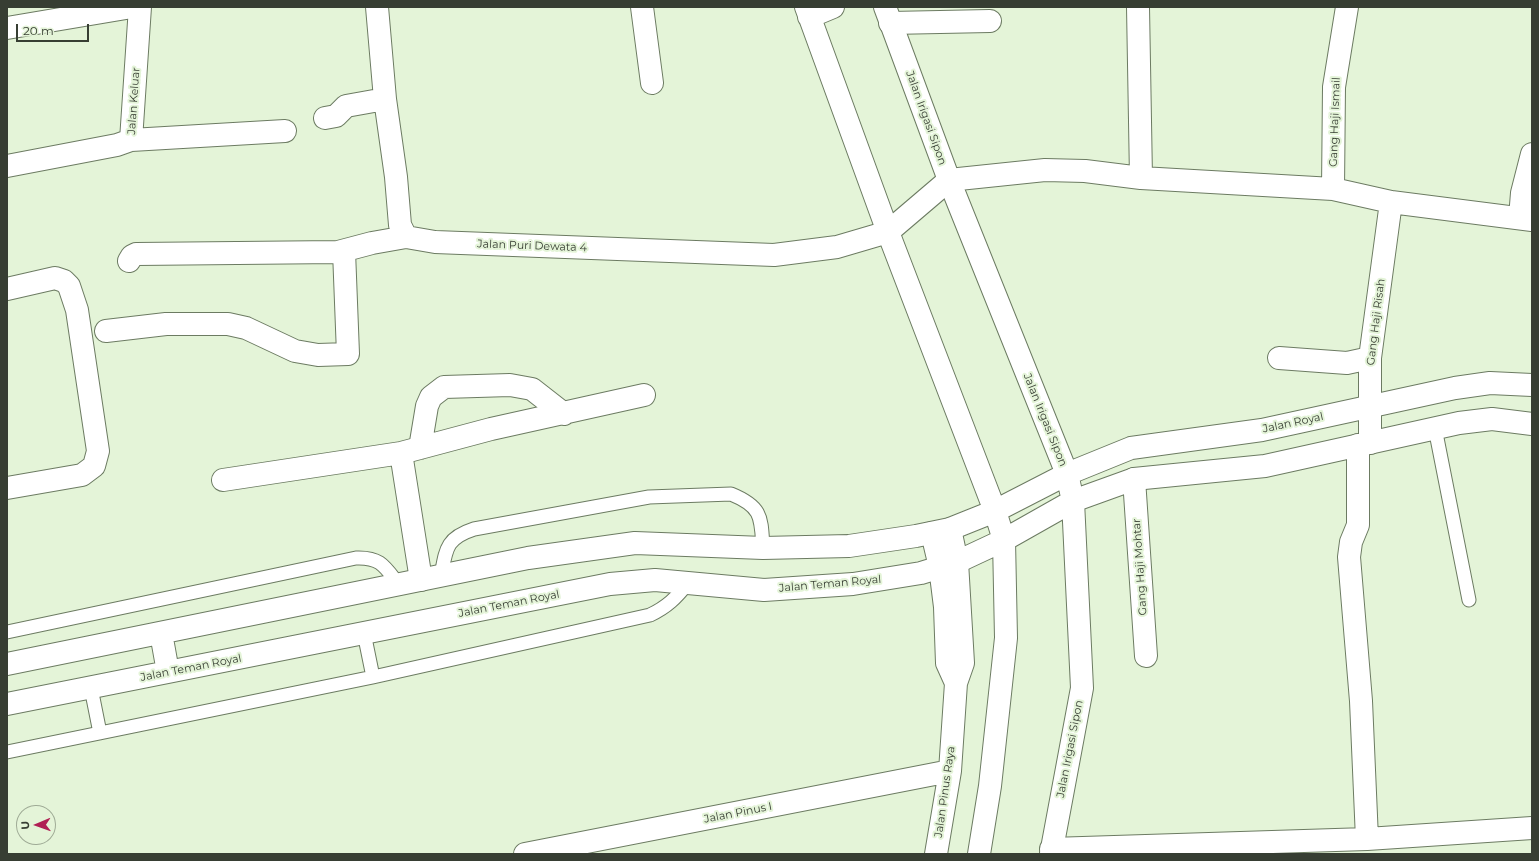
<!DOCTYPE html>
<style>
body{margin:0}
#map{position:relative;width:1539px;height:861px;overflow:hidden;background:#e4f4d8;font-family:Montserrat,sans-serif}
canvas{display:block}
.frame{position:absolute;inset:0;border:8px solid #373e33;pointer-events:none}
.north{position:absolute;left:16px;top:805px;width:40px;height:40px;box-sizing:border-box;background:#e4f4d8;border:1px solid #9fab96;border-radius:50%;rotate:268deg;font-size:11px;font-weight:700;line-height:16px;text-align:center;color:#373e33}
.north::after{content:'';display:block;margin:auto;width:14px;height:18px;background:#b02054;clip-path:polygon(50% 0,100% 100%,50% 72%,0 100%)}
.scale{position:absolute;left:16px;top:24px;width:73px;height:18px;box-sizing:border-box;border:2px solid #373e33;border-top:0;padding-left:5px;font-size:12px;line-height:14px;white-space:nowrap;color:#373e33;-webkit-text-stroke:3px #e4f4d8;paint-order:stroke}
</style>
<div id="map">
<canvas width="1539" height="861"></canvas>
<div class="frame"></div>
<div class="north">U</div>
<div class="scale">20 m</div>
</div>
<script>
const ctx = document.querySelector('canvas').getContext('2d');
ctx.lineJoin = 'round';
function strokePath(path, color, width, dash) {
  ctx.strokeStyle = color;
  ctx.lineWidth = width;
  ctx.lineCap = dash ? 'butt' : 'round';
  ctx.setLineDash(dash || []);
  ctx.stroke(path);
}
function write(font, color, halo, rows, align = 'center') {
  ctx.font = font + ' Montserrat,sans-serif';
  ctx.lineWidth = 4;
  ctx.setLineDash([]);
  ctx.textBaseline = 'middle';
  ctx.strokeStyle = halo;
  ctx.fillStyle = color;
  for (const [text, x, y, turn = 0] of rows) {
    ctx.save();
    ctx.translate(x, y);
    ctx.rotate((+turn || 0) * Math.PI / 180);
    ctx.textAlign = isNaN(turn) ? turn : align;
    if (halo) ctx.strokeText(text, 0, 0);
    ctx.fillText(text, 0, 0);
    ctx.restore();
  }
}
const service = new Path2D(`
 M1435,428L1469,600
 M441,576C446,549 446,538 474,529L649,497L731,494C763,507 761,518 763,548
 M7,632L356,558C381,557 385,567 399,585
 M364,633L373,677
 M91,688L100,733
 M7,752L373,677L650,615C667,607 676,598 688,583`);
const minor = new Path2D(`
 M377,7L385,99L396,177L400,225L406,237L435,242L774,255L837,247L888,232L949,180L1045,170L1085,171L1141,178L1333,189L1391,202L1532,220
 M642,7L652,83
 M1138,7L1141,178
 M890,23L990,21
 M7,28L132,7
 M325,118L336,116L346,106L385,99
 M131,140L285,131
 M7,166L117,145L131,140L140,7
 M1333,189L1334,87L1347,7
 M1520,218L1522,193L1532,154
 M129,261L132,256L136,254L338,252L372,243L406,237
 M7,289L55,278L64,281L69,286L77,310L98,451L94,466L82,475L7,488
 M106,331L166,324H228L246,328L295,351L318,355L348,354L344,251
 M1279,358L1347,363L1370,358
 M1370,443V358L1391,202
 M1358,445V525L1351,542L1349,557L1361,701L1367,839
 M420,448L427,406L431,397L444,387L510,385L532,389L564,414
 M401,453L421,580
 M1134,479L1146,656
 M223,480L401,453L491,429L644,395
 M932,533L940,567L945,607L947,663L956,683
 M1051,849L1367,839L1532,828
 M525,854L950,771
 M936,854L950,771L956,683L963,663L957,562L950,529`);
const tertiary = new Path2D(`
 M806,7L888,232L995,511L1004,540L1006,638L990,786L979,854
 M885,7L949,180L1067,474L1073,501L1082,688L1051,854
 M809,17L833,7
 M161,633L168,672
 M7,664L528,558L635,543L763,548L849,546L916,536L950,529L995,511L1067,474L1131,448L1262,430L1455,388L1490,383L1532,385
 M7,704L610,584L655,580L764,590L853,584L921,573L957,562L1004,540L1073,501L1134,479L1265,466L1459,423L1492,419L1532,424`);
const streetNames = [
 ["Jalan Keluar",134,101,-86],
 ["Jalan Irigasi Sipon",926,118,70],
 ["Gang Haji Ismail",1335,122,-88],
 ["Jalan Puri Dewata 4",532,246,2],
 ["Gang Haji Risah",1376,322,-83],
 ["Jalan Irigasi Sipon",1045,420,68],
 ["Jalan Royal",1293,423,-12],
 ["Gang Haji Mohtar",1140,567,-94],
 ["Jalan Teman Royal",830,584,-5],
 ["Jalan Teman Royal",509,604,-11],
 ["Jalan Teman Royal",191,668,-11],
 ["Jalan Irigasi Sipon",1070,749,-79],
 ["Jalan Pinus Raya",945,792,-82],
 ["Jalan Pinus I",738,813,-11]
];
strokePath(service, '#6c7b62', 15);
strokePath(minor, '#6c7b62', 24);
strokePath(tertiary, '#6c7b62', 24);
strokePath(service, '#fff', 13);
strokePath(minor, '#fff', 22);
strokePath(tertiary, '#fff', 22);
write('11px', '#373e33', '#e4f4d8', streetNames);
</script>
